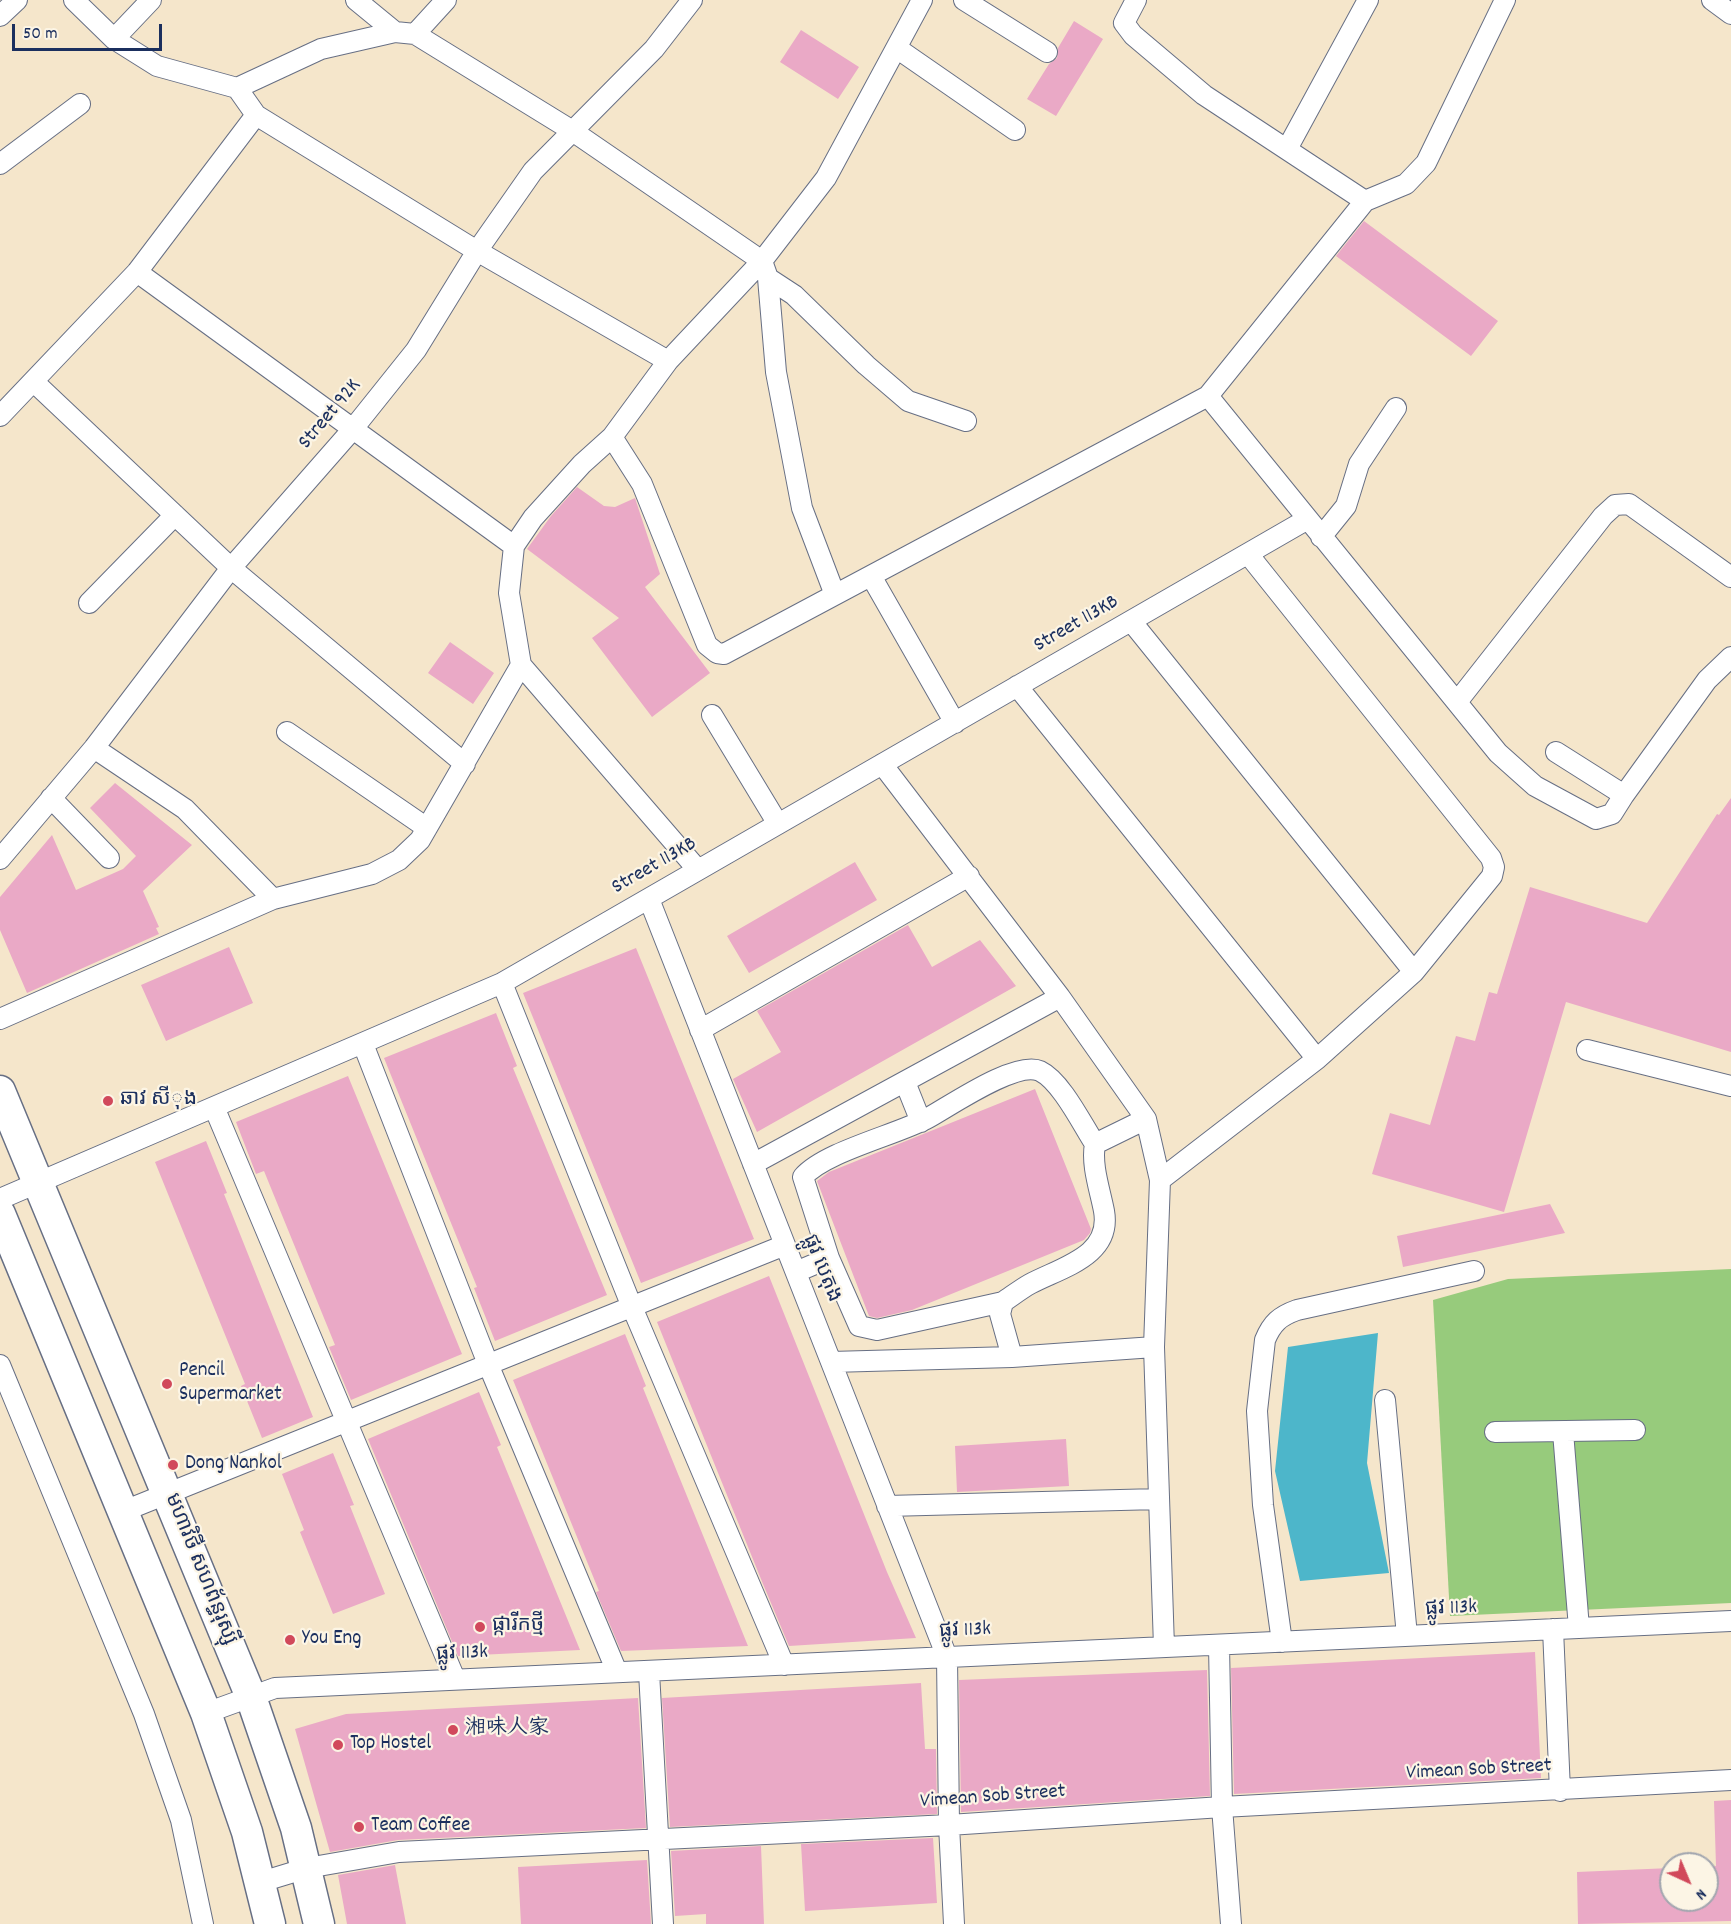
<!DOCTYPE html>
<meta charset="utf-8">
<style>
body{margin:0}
#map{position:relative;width:1731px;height:1924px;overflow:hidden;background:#f5e6cb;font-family:Dekko,sans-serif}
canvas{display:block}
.north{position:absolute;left:1659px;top:1852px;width:60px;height:60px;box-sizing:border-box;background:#fcf5e5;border:2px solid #a2a6af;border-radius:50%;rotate:136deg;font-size:16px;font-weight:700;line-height:24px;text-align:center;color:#1b2f5e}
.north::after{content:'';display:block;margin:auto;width:21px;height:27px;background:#d1495b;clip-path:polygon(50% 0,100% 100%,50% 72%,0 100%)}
.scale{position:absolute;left:12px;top:24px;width:150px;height:27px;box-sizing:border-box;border:3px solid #1b2f5e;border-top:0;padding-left:8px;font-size:18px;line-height:21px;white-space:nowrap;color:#1b2f5e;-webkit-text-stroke:4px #fcf5e5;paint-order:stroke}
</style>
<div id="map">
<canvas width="1731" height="1924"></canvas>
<div class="north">N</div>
<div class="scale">50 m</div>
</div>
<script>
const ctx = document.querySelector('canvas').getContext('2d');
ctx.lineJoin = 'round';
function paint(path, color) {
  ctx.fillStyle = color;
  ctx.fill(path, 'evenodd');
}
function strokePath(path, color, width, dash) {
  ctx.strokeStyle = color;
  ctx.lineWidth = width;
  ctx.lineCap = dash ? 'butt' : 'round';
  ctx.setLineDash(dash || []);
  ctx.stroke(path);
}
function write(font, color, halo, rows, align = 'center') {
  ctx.font = font + ' Dekko,"LXGW WenKai TC","Noto Sans Khmer",sans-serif';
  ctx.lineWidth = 4.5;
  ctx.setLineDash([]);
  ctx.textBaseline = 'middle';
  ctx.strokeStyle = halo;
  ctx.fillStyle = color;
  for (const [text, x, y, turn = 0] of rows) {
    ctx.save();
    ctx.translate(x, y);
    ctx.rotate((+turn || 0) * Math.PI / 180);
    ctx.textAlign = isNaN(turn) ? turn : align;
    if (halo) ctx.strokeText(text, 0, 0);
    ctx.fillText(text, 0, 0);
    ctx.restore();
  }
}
const green = new Path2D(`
 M1731,1269V1603L1450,1616L1433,1300L1508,1279Z`);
const water = new Path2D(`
 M1378,1333L1367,1463L1389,1573L1300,1581L1275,1471L1288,1347Z`);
const building = new Path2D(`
 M1074,21L1103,39L1056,116L1027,99L1049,64L1057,58L1058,48Z
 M801,30L859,67L838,99L780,62Z
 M1364,221L1498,321L1471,356L1336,256Z
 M577,487L604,506L615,507L635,498L660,574L645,587L710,673L652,717L592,638L619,618L527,549L551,516Z
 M450,642L494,673L473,704L428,673Z
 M115,783L192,845L143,891L159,927L156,928L159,934L27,993L0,930V897L52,835L76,890L123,869L136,856L90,808Z
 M1731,798V1052L1566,1002L1504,1212L1372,1174L1390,1113L1430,1125L1456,1036L1475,1041L1489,992L1497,994L1530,887L1647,923L1717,814L1719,815Z
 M855,862L877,900L749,973L727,936Z
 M908,925L932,967L980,940L1016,986L757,1132L733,1079L781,1052L757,1011Z
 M229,947L253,1003L166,1041L141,985Z
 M636,948L754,1239L641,1283L523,993Z
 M496,1013L517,1066L513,1068L607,1295L495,1341L474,1288L477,1287L384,1058Z
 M348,1076L462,1354L351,1400L329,1347L335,1345L264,1171L256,1174L236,1122Z
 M1035,1089L1091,1229L1090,1233L1084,1240L912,1310L877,1318L869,1316L817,1181L829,1172Z
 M206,1141L227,1193L224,1194L313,1417L262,1438L241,1386L245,1384L155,1162Z
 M1550,1204L1565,1233L1403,1267L1397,1236Z
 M769,1276L887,1572L916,1638L789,1646L763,1584L657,1322Z
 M625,1334L646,1386L643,1388L748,1646L621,1651L596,1592L599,1591L513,1380Z
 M479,1392L501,1445L497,1447L580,1650L458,1656L368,1439Z
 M1066,1439L1069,1486L957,1492L955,1446Z
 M333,1453L354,1505L350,1506L385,1594L333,1614L300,1532L304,1530L282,1474Z
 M1535,1652L1541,1778L1234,1794L1231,1668Z
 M1207,1670L1210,1796L961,1812L959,1680Z
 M921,1683L925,1749H936L937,1814L670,1827L662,1698Z
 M638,1698L646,1828L398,1840L330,1852L295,1729L346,1714Z
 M1731,1800V1921L1578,1924L1577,1872L1671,1868V1900H1707V1867L1716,1866L1714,1801Z
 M933,1838L937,1903L805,1911L801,1844Z
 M761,1846L764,1924H706V1914L675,1916L671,1851Z
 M647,1860L651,1924H521L518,1867Z
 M395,1865L406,1924H347L338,1875Z`);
const minor = new Path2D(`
 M74,0L114,39L157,66L237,88L321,49L395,32L415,34L571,130L762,261L768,278L776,372L802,508L835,595
 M356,0L395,32
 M964,0L1047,52
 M1136,0L1124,23L1133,35L1204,95L1365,201
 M1712,0L1731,14
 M0,16L17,0
 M415,34L446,0
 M114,39L151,0
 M898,49L1015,130
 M237,88L256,115L477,251L668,361
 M1287,149L1368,0
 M0,164L80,104
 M137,272L514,546
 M768,278L794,295L866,365L908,401L966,421
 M34,382L231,568L465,764
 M1208,396L1498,753L1535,786L1596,819L1612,814L1624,795
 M0,416L137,272L256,115
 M612,437L642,484L707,645L717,653L724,654L1208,396L1365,201L1406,184L1426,163L1505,0
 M1321,537L1346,506L1359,464L1396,408
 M871,576L955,723
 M89,603L175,515
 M1131,621L1414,972
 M1017,686L1317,1059
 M1457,702L1603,516L1615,505L1629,504L1731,577
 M712,715L778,824
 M287,732L427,828
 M94,748L185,809L273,899
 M1556,752L1624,795L1707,680L1731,657
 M882,764L1060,997L1146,1119L1160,1180L1154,1347L1164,1647
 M51,798L109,858
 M0,859L94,748L231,568L352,430L416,350L477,251L533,171L654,49L692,0
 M698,870L521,665L509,593L514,546L533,518L582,464L612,437L668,361L762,261L826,178L922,0
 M649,899L947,1657L949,1825L954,1924
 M502,983L632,1307L784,1665
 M0,1019L273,899L372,874L399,860L420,840L521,665
 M700,1030L969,876
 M363,1044L488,1364L617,1672
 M1587,1050L1731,1086
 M905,1082L921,1122
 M214,1107L455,1679
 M753,1164L1060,997
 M1160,1180L1317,1059L1414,972L1492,876L1494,867L1491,858L1248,554
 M0,1199L502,983L1306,520
 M796,1272L829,1258
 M1003,1302L877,1330L859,1326L829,1258L803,1177C824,1152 896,1135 928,1118C950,1106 1016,1060 1040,1071C1061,1081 1082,1124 1095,1144
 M1012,1357L1000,1314L1003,1302C1012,1296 1021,1289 1030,1284C1062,1267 1112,1256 1104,1211C1100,1190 1091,1165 1095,1144L1146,1119
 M831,1362L1012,1357L1154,1347
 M0,1365L144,1714L181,1820L203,1924
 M1385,1400L1407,1636
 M1495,1432L1635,1430
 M1563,1432L1579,1628
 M887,1506L1159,1499
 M124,1511L785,1245
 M1553,1629L1560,1791
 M1282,1642L1263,1505L1257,1411L1265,1340C1272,1323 1280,1316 1297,1310L1474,1271
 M1219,1645L1222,1807L1231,1924
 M649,1672L663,1924
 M206,1713L275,1688L1731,1621
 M261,1882L307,1868L399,1852L949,1825L1222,1807L1731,1780`);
const highway = new Path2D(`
 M0,1091L251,1697L296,1828L319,1924
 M0,1214L206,1713L247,1832L270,1924`);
const markers = [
 [108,1101,6,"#d1495b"],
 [167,1384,6,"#d1495b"],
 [173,1465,6,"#d1495b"],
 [480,1627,6,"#d1495b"],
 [290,1640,6,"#d1495b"],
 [453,1730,6,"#d1495b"],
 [338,1745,6,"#d1495b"],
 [359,1827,6,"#d1495b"]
];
const streetNames = [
 ["Street 92K",331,415,-50],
 ["Street 113KB",1077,625,-30],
 ["Street 113KB",655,867,-30],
 ["ផ្លូវ បេតុង",820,1269,68],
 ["មហាវិថី សហព័ន្ធរុស្ស៊ី",199,1570,68],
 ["ផ្លូវ 113k",1451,1610,-3],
 ["ផ្លូវ 113k",965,1632,-3],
 ["ផ្លូវ 113k",462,1655,-3],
 ["Vimean Sob Street",1479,1771,-3],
 ["Vimean Sob Street",993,1798,-4]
];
const poiNames = [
 ["ឆាវ សីុង",120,1101],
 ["Pencil",179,1372],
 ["Supermarket",179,1396],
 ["Dong Nankol",185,1465],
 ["ផ្ការីកថ្មី",492,1627],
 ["You Eng",302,1640],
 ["湘味人家",465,1730],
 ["Top Hostel",350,1745],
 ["Team Coffee",371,1827]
];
paint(green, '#97cb7c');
paint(water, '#4db6ca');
paint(building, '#eaa9c6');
strokePath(minor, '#676f84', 22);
strokePath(highway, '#676f84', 33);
strokePath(minor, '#fff', 20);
strokePath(highway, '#fff', 30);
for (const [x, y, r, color] of markers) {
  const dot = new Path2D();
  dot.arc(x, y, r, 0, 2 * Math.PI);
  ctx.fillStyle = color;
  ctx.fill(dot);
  strokePath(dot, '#fcf5e5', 2);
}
write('21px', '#1b2f5e', '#fcf5e5', streetNames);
write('21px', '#1b2f5e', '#fcf5e5', poiNames, 'left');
</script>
